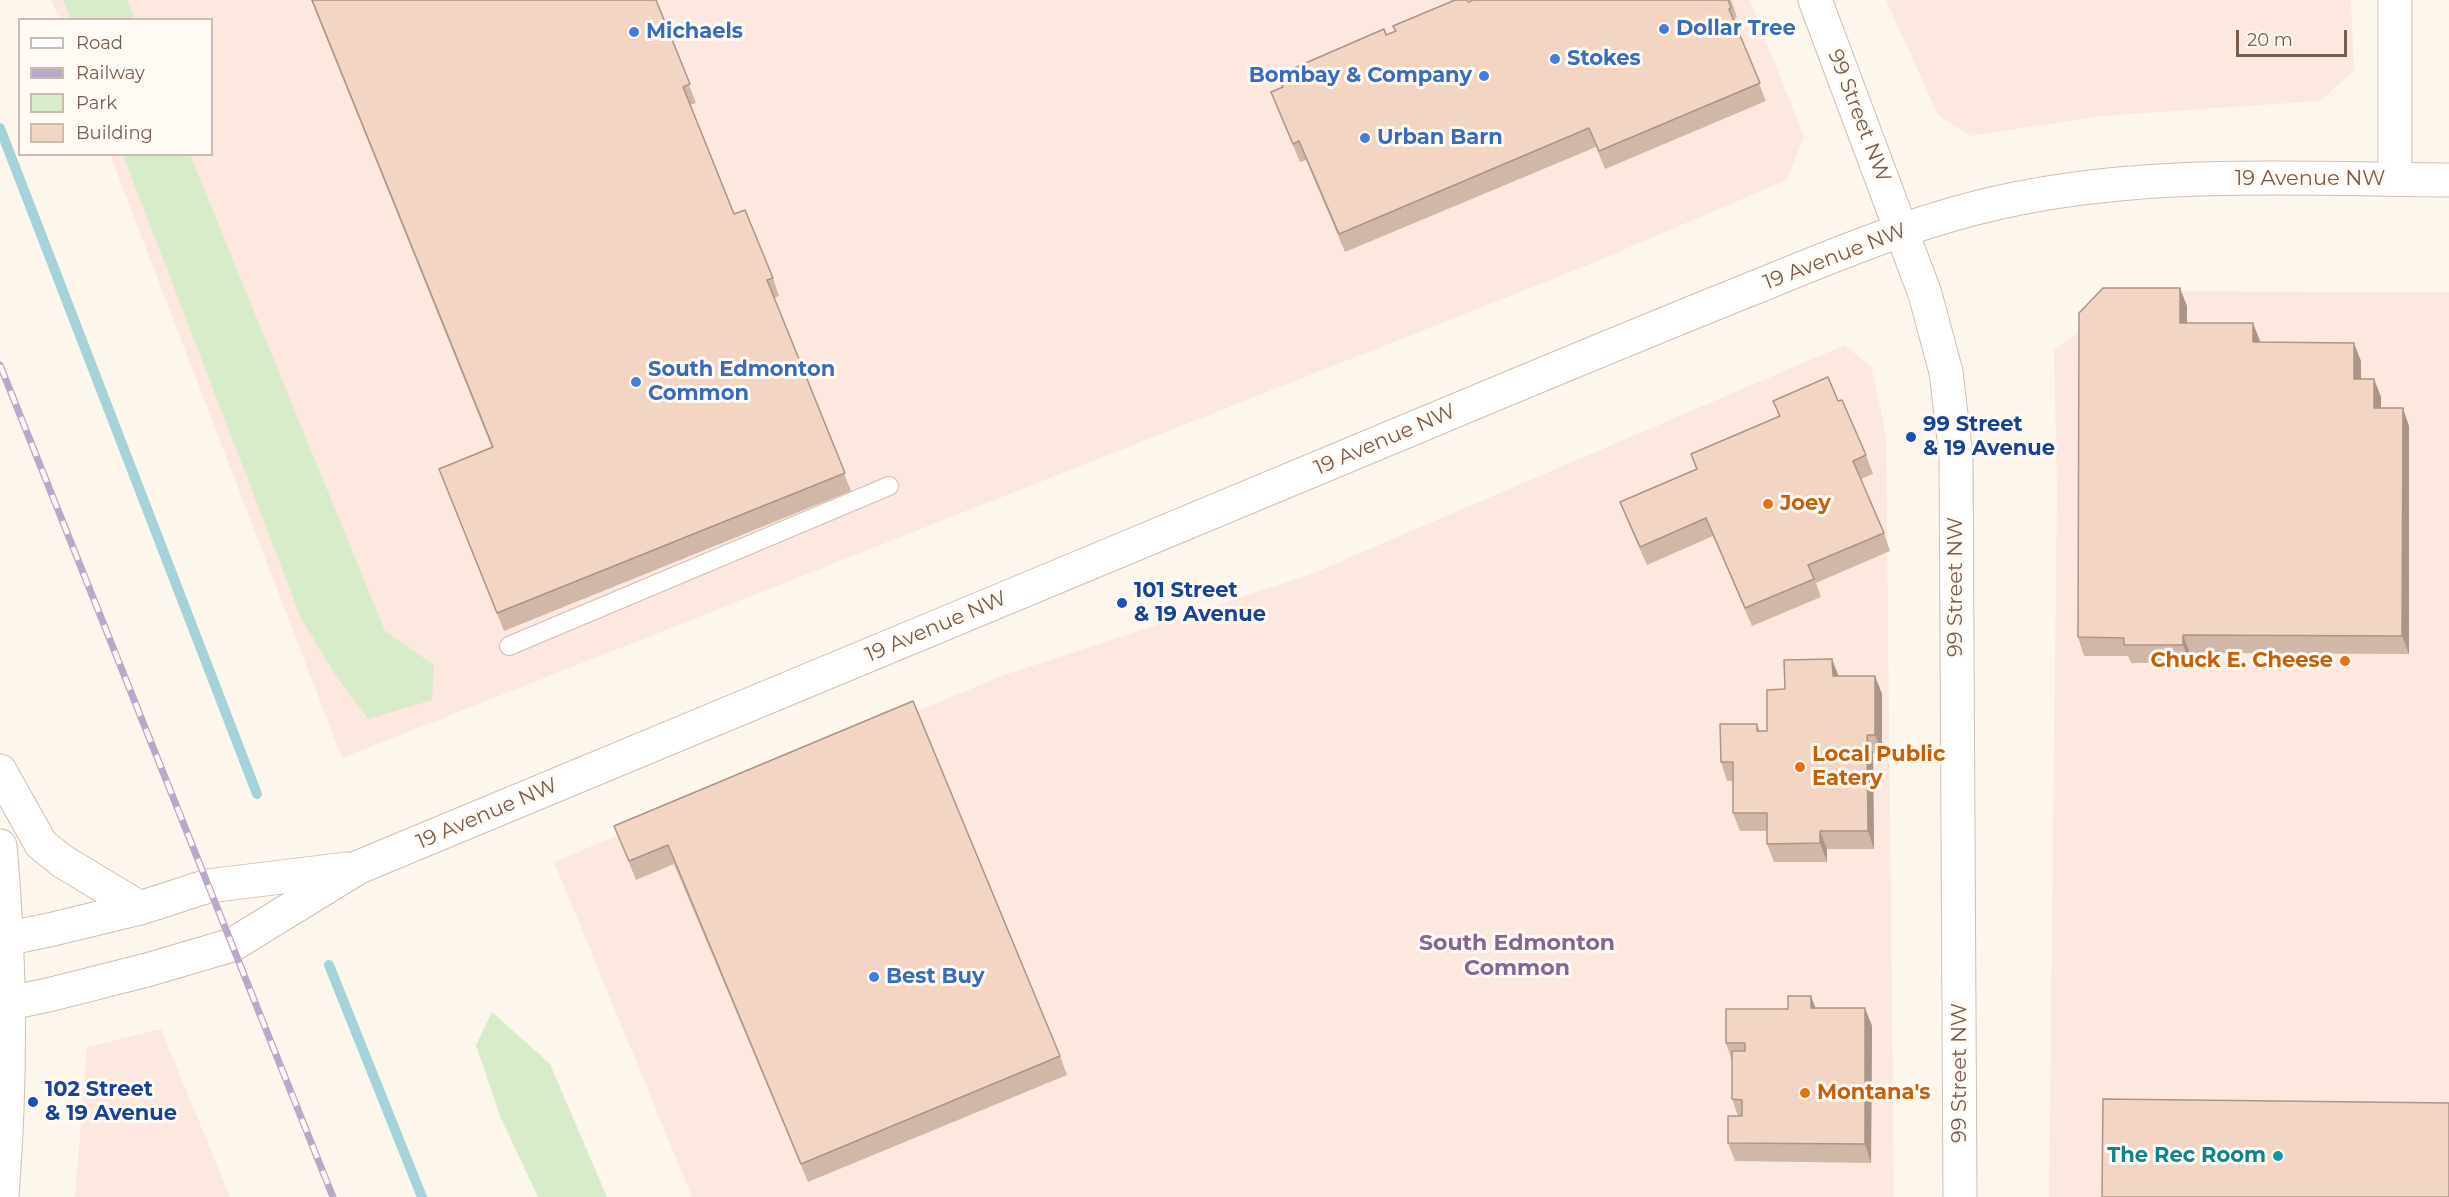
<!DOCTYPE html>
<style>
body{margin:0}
#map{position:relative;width:2449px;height:1197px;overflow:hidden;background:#fdf6ec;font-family:Montserrat,sans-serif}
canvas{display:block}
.legend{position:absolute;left:18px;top:18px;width:195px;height:138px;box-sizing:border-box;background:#fffaf3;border:2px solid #cabbb1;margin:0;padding:8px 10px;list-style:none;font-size:18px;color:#7a5c4d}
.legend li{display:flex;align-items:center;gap:12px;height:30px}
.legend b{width:30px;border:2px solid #cabbb1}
.scale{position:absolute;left:2236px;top:30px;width:111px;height:27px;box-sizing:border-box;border:3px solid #7a5c4d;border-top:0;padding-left:8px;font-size:18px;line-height:21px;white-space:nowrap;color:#7a5c4d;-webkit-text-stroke:4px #fffaf3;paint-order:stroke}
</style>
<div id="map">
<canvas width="2449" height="1197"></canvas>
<ul class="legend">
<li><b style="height:8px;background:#fff"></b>Road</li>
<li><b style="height:8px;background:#b9a8c9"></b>Railway</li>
<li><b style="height:16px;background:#d8ecc9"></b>Park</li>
<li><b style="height:16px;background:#f3d5c3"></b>Building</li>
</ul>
<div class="scale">20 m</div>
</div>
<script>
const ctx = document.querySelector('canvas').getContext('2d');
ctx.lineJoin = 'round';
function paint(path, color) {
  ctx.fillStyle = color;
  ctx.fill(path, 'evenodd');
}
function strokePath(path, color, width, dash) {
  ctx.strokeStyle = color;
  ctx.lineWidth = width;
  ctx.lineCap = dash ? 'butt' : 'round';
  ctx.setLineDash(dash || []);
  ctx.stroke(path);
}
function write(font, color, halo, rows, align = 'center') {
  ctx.font = font + ' Montserrat,sans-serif';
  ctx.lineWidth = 6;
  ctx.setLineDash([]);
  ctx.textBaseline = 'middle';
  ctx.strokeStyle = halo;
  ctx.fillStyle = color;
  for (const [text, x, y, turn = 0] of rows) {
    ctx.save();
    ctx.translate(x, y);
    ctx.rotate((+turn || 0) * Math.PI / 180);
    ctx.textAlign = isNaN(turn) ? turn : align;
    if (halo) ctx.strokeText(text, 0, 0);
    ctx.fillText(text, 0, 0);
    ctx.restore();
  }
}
const commercial = new Path2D(`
 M51,0H1750L1804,137L1787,180L1583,267L342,758L110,155L212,154V20L59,19Z
 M1886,0H2351L2354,70L2320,101L2102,116L1970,136L1938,115Z
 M2134,291L2449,292V1197H2049L2057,488L2054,350Z
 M1845,345L1872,368L1886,436L1894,1197H692L554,862L1004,675L1309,575Z
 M161,1029L230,1197H75L87,1047Z`);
const green = new Path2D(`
 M63,0H127L135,19H71Z
 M123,155H190L385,631L434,665L432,700L368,719L336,676L301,618Z
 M492,1012L550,1064L607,1197H538L500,1116L476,1045Z`);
const stream = new Path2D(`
 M0,128L257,794
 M329,965L422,1197`);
const service = new Path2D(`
 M509,646L889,486`);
const minor = new Path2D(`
 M2395,0V179`);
const tertiary = new Path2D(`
 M1815,0L1925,294L1946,372L1956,456L1960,1197
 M0,771L41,844L62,861L140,908
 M0,846C11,963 11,1080 2,1197
 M0,940L49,930L140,908L208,886L347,869
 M0,1005L48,995L147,970L232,945L359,867C713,721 1067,572 1421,425C1531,379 1641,333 1751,289C1837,254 1924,217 2015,199C2157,170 2305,179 2449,180`);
const rail = new Path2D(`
 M0,365L333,1197`);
const wall = new Path2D(`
 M311,0H656L696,103L690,105L734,214L773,278L779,296L774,298L851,491L504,631L439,469L492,448Z
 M1473,0H1731L1737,17L1735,18L1737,26L1736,27L1766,101L1605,169L1596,147L1345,252L1306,160L1300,162L1278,110L1271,92L1282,87L1278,75L1386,35Z
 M2187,306V323L2260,341V342L2361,361V379H2374L2381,397V408L2409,426V654L2190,653V663H2131L2128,656H2084L2078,637Z
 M1773,401H1838L1866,455L1873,474L1861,479L1884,533L1890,551L1816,583L1821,597L1752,626L1713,536L1647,565L1627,520L1620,502L1696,469L1691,454L1779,416Z
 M1832,659L1838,676H1875L1882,694V753H1873L1874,849H1827V862H1774L1767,844V831H1740L1733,813V781H1727L1721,762L1757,724L1760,731H1767L1785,689Z
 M913,701L1060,1056L1067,1075L808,1182L674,864L636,880L614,826Z
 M1811,996L1815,1008H1865L1872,1026L1871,1163L1735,1161L1728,1143L1738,1116L1732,1099V1061L1726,1043Z`);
const shadedWall = new Path2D(`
 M2180,288L2187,306V341L2180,323Z
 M2253,323L2260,341V360L2253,342Z
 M2354,343L2361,361V397L2354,379Z
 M2374,379L2381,397V426L2374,408Z
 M2403,408L2409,426V654L2402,636Z
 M2183,635L2190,653V663L2183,645Z
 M1832,659L1839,677L1833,676Z
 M1875,676L1882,694V753L1875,735Z
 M1867,735L1873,753L1874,849L1868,831Z
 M1820,831L1827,849V862L1820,843Z
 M1811,996L1818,1015L1811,1008Z
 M1865,1008L1872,1026L1871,1163L1865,1144Z`);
const building = new Path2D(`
 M312,0H656L690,84L683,87L734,214L745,210L773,278L767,280L845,473L497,613L439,469L493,447Z
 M1455,0H1467L1468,2L1473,0H1728L1731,8L1729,9L1760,83L1599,151L1589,128L1339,234L1299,141L1293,144L1271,92L1283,87L1278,75L1384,29L1386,35L1396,31L1393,26Z
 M2103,288H2180V323H2253V342L2354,343V379H2374V408H2403L2402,636L2183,635V645H2124V638L2078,637L2079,313Z
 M1828,377L1838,401L1842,400L1866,455L1853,461L1884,533L1808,565L1814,579L1745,608L1706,518L1640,547L1620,502L1697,469L1691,454L1780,416L1773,401Z
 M1832,659L1833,676H1875V735H1867L1868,831H1820V843L1767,844V813H1733V762H1721L1720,724H1757V731H1767V690L1785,689L1784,660Z
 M913,701L1060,1056L801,1164L668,845L629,861L614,826Z
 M1788,996H1811V1008H1865V1144L1728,1143V1116H1742V1100L1732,1099V1051H1745V1043H1726V1009H1788Z
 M2103,1099L2449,1103V1197H2102Z`);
const markers = [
 [1664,29,6,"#3f7fe0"],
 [634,32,6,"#3f7fe0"],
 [1555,59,6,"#3f7fe0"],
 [1484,76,6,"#3f7fe0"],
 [1365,138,6,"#3f7fe0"],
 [636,382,6,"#3f7fe0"],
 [1911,437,6,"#1a4fb4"],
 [1768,504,6,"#e8710a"],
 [1122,603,6,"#1a4fb4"],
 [2345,661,6,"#e8710a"],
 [1800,767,6,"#e8710a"],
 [874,977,6,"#3f7fe0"],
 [1805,1093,6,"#e8710a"],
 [33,1102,6,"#1a4fb4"],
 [2278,1156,6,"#0f9aa8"]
];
const shopNames = [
 ["Dollar Tree",1676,29],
 ["Michaels",646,32],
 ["Stokes",1567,59],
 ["Bombay & Company",1472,76,"right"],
 ["Urban Barn",1377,138],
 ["South Edmonton",648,370],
 ["Common",648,394],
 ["Best Buy",886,977]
];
const streetNames = [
 ["99 Street NW",1859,116,69],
 ["19 Avenue NW",2310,179],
 ["19 Avenue NW",1835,257,-21],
 ["19 Avenue NW",1385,440,-23],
 ["99 Street NW",1956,587,-90],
 ["19 Avenue NW",936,627,-23],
 ["19 Avenue NW",487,814,-23],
 ["99 Street NW",1960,1073,-90]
];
const transitNames = [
 ["99 Street",1923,425],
 ["& 19 Avenue",1923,449],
 ["101 Street",1134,591],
 ["& 19 Avenue",1134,615],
 ["102 Street",45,1090],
 ["& 19 Avenue",45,1114]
];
const foodNames = [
 ["Joey",1780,504],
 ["Chuck E. Cheese",2333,661,"right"],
 ["Local Public",1812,755],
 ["Eatery",1812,779],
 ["Montana's",1817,1093]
];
const cultureNames = [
 ["The Rec Room",2266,1156]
];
const neighbourhoodNames = [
 ["South Edmonton",1517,944],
 ["Common",1517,969]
];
paint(commercial, '#fde8e0');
paint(green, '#d8ecc9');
strokePath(stream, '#a5d3da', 10);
strokePath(service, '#d1beb0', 20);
strokePath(minor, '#d1beb0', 35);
strokePath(tertiary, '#d1beb0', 35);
strokePath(service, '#fff', 18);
strokePath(minor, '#fff', 33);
strokePath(tertiary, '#fff', 33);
strokePath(rail, '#b9a8c9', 7);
strokePath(rail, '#fffaf3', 4.5, [14]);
paint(wall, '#d1b7a8');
paint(shadedWall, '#aa9588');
paint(building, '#f3d5c3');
strokePath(building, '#aa9588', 1.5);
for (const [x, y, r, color] of markers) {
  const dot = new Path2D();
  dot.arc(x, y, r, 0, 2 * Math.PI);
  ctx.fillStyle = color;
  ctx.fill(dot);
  strokePath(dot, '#fffaf3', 2);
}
write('bold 21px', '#366cbe', '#fffaf3', shopNames, 'left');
write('21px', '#7a5c4d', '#fffaf3', streetNames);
write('bold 21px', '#164399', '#fffaf3', transitNames, 'left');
write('bold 21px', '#c56008', '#fffaf3', foodNames, 'left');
write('bold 21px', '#0d838f', '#fffaf3', cultureNames, 'right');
write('bold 22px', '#846695', '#fffaf3', neighbourhoodNames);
</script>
